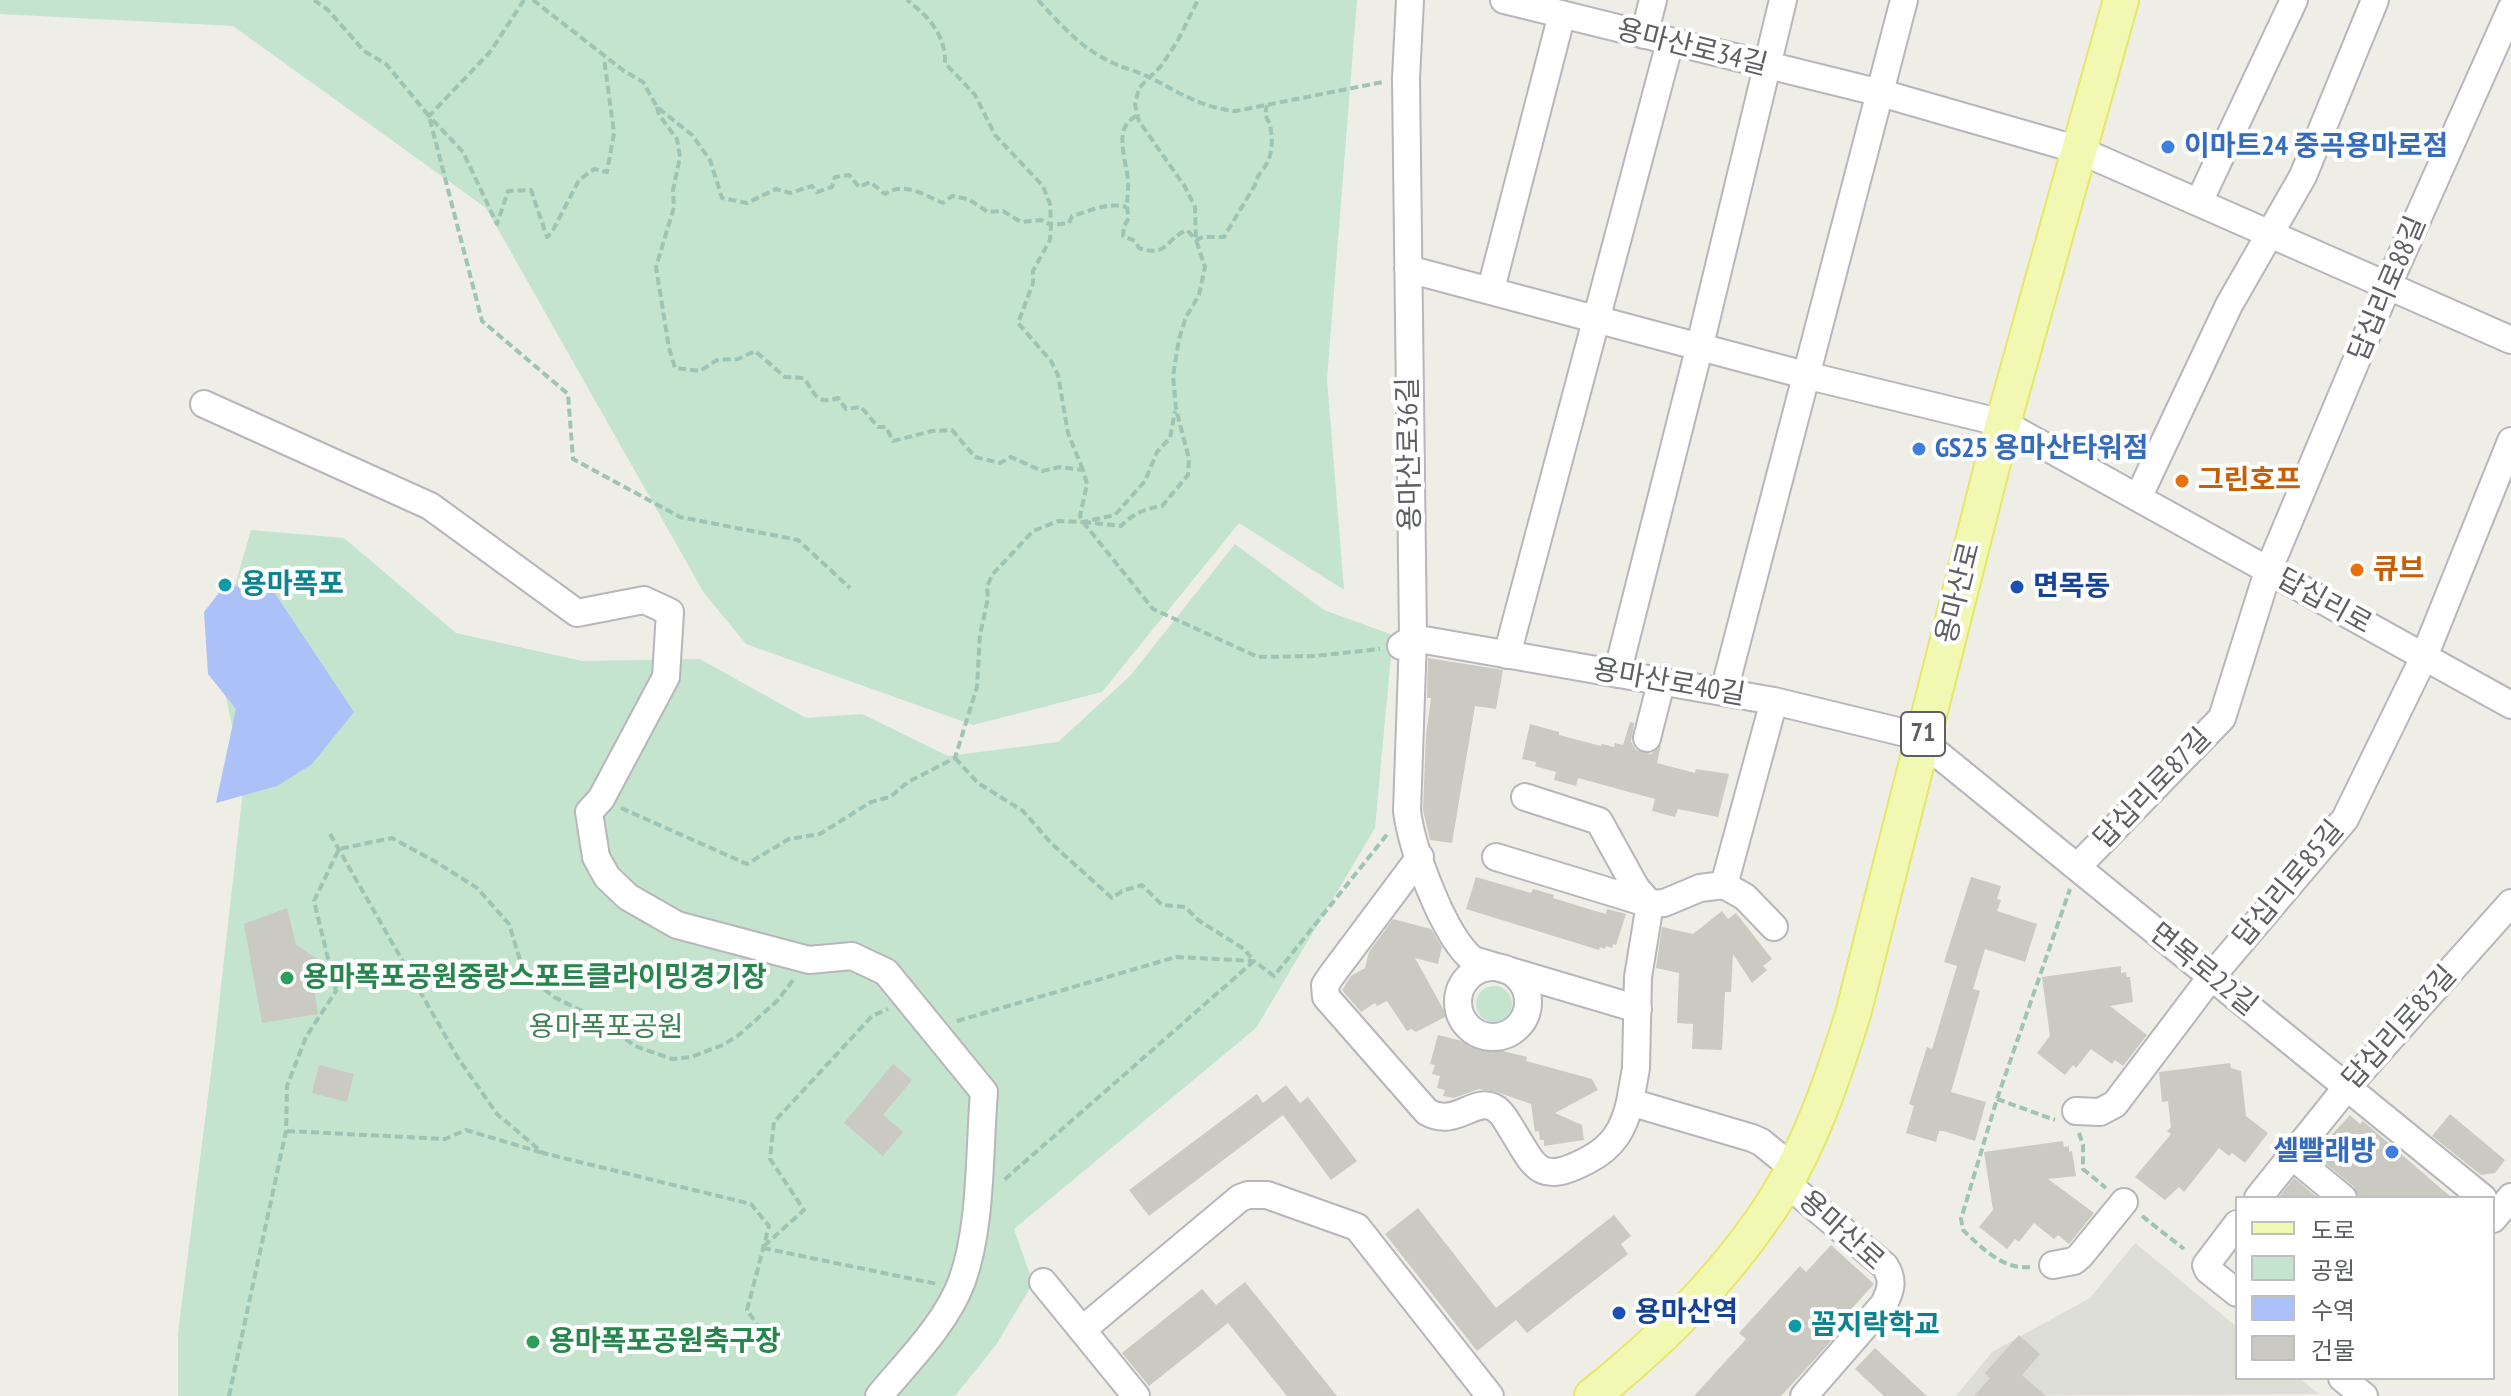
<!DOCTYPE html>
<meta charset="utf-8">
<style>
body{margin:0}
#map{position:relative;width:2511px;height:1396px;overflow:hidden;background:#eeeee6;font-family:"PT Sans Narrow","Noto Sans KR",sans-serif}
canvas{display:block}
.legend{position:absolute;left:2235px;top:1196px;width:260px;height:184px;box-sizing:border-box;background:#fff;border:2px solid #bebfc1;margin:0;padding:10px 14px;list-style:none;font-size:24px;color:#5d5f65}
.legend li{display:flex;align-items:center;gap:16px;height:40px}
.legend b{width:40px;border:2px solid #bebfc1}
</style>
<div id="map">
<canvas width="2511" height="1396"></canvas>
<ul class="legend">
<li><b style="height:10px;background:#f0f8b1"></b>도로</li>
<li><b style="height:22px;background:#c4e4cd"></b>공원</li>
<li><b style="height:22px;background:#acc1f8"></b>수역</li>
<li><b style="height:22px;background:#cac9c2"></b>건물</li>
</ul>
</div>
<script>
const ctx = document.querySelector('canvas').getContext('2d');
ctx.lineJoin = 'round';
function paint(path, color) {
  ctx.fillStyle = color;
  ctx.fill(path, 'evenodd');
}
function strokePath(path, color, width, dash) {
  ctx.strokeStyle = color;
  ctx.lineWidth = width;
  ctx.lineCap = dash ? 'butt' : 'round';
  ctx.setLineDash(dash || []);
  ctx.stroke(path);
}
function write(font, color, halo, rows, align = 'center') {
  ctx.font = font + ' "PT Sans Narrow","Noto Sans KR",sans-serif';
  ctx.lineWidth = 8;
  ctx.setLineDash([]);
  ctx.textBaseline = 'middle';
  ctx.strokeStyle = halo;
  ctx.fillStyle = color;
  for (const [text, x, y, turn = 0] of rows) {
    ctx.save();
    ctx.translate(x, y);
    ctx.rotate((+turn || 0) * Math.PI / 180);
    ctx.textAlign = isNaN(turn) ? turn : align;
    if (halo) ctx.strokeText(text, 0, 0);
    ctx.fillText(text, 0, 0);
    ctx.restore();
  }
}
const industrial = new Path2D(`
 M2135,1243L2237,1327V1378H2299L2319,1394L1956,1396L1992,1352L2090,1298Z`);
const green = new Path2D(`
 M0,0H1357L1327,379L1344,590L1239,523L1102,692L973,725L746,644L704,593L486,208L233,26L0,14Z
 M251,530L344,538L456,633L582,661L700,659L806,718L862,714L948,756L1058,742L1130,676L1235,544L1324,610L1393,635L1375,828L1256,1028L1014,1229L1033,1283L996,1345L955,1396H178V1333L214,1049L244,781L216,651Z
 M1476 1004a18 18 0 1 1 36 0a18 18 0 1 1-36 0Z`);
const water = new Path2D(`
 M225,585L272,589L354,712L312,764L277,786L216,803L236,709L208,674L204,612Z`);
const building = new Path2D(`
 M1428,658L1503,670L1496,709L1475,706L1452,843L1430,840L1423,810L1426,735L1431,698H1427Z
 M1630,722L1634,723L1631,742L1636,750L1651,754L1661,745L1657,763L1695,773L1696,769L1729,774L1718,817L1678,809L1675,817L1652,811L1655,799L1578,778L1576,786L1554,780L1556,772L1535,766L1536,762L1522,759L1530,724L1559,732V735L1601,746L1602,744L1614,747L1615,743L1623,745Z
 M1476,877L1531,893L1533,889L1554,895L1553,898L1592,910L1606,914L1607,909L1626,914L1616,945L1613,944L1612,948L1606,946L1605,949L1600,947L1599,950L1466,909Z
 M1971,877L2001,886L1997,899L2001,900L1997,911L2037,924L2025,962L1985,949L1973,989L1980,991L1951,1092L1986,1102L1975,1141L1944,1131H1939L1936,1142L1906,1133L1914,1106L1909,1104L1927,1047L1932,1049L1957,966L1944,962Z
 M287,908L296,945L324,963L315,993L318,1014L262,1023L244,924Z
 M1722,911L1728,919L1736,913L1772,959L1763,966L1767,970L1752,983L1733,954L1731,992H1725L1722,1050L1692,1049L1693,1024L1677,1023L1679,973L1656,968L1662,927L1693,934Z
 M1393,919L1431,929L1442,947L1438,964L1415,958L1447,1016L1416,1032L1411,1029L1407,1031L1387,1001L1377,1006L1375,1003L1361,1012L1342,990L1351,976L1365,968L1369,952Z
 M2121,966V973L2126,972L2127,977H2130L2133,1002L2110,1006L2147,1035L2123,1066L2115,1060L2112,1064L2091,1049L2076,1068L2073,1065L2065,1075L2037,1053L2050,1036L2042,977Z
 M1438,1035L1527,1057L1526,1061L1592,1079L1598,1090L1555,1113L1582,1125L1584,1140L1544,1146V1140H1540L1539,1131L1535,1132L1531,1104L1497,1092L1479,1089L1454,1098L1443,1096L1445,1090L1437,1088L1440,1076L1432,1074L1435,1065L1430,1064Z
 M2230,1063L2231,1068L2241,1071L2246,1116L2268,1133L2245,1163L2232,1153L2229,1156L2219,1148L2184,1192L2179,1187L2165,1200L2135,1177L2171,1134L2167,1131L2171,1127L2168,1101L2162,1102L2159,1072Z
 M893,1064L912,1080L883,1115L903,1132L883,1156L844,1123Z
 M319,1065L354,1074L347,1102L312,1093Z
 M1286,1085L1300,1103L1308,1097L1357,1161L1331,1180L1283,1115L1149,1216L1129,1190L1257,1094L1263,1103Z
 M2450,1114L2505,1160L2495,1173L2481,1175L2432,1136Z
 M2350,1115L2360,1124L2363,1121L2452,1198H2359L2353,1186L2314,1154Z
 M2063,1141L2064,1147L2069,1146V1152L2072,1151L2076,1176L2048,1179L2094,1213L2069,1244L2058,1235L2054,1239L2034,1223L2019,1242L2015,1239L2007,1249L1979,1227L1993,1210L1984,1152Z
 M2294,1178L2318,1198H2278Z
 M1418,1208L1496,1308L1614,1215L1631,1236L1621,1244L1628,1254L1527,1333L1516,1320L1477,1351L1385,1234Z
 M1831,1245L1874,1284L1846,1315L1850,1319L1817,1357L1781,1396H1694L1746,1339L1739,1333L1800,1266L1806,1272Z
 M1245,1282L1337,1396H1287L1228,1323L1149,1386L1122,1353L1202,1289L1216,1305Z
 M2019,1335L2040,1354L2022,1375L2046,1396H1974L1990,1378L1985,1373Z
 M1875,1348L1927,1396H1884L1855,1369Z`);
const path = new Path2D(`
 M314,0L328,10L364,51L386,64L429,116L482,321L568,394L573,459L680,517L798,540L850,588
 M524,0L490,52L429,116L463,152L497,224L508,191L531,190L547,237L552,232L579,180L594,169L607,172L614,133L604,58
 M533,0L624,71L643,82L657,107L692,135L710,160L722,198L747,203L776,189L790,193L812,186L817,192L832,187L835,177L849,175L859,187L870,182L885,194C904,181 924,195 943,203L952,196L968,199L988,212L1003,211L1021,222L1041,220L1051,225L1050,204L1043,186L995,135L975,95L945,63C946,35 928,16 907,0
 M1038,0C1059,23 1080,47 1109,61C1122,68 1136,71 1149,77C1178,92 1202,108 1236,111L1383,82
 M657,107L659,115L677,139L680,157L673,190L674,207L656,267L669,348L675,368L700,371L717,360L738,359L755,351L785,377L804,378C815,394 816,405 838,398L846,409L861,407L878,427H886L893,441L932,431L952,430L975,457L1000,463L1011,457L1042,471L1060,467L1083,470L1087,484L1080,516L1083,522L1121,526C1134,513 1144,509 1162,506L1188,475L1189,459L1176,409L1173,376L1179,339L1186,317L1199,295L1205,267L1196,240L1195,207L1185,187L1139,121L1135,104L1139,88L1161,66L1177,42L1198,0
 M1136,116C1130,120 1126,123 1124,130C1119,143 1127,167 1128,180C1129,194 1125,204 1129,218L1124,226L1123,236L1135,241L1139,248C1168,258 1165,239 1187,230L1196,240L1203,237H1224L1255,185C1257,174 1264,170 1268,161C1274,147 1273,126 1265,115L1267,105
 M1083,470L1068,433L1058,375L1051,361L1018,323L1033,283V271L1050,240L1051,225L1069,223L1072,216C1091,211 1106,202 1126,207
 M1083,522L1153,609L1258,657L1315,656L1380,649
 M955,758L978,783L1023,811L1052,844L1112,898L1122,891L1142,885L1162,905L1185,907L1198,920L1244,949L1254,961L1004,1180
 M621,808L747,864L789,839L820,834L871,802L890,797L908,782L955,758L977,687L980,635L988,598L987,587L992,575L1033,531L1058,521L1083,522L1115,515L1145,481L1157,452L1170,438L1175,411
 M330,834L458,1058L497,1114L543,1153L751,1204L769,1226L747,1310L768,1341
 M957,1021L1176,957L1254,961L1274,976L1389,832
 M1997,1099L2055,1120
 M287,1131L445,1139L466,1130L543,1153
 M2079,1133L2083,1145V1169L2106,1188
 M2142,1216L2184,1249
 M764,1246L804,1210L770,1159L774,1122L872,1016L888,1009
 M763,1248L937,1284
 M2030,1267C2003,1270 1982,1248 1963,1230L1961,1219L1997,1099L2070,889
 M229,1396L286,1131L287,1086L306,1037L336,991L314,901L339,849L392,838L436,862L477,888L509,924L524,973L554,997L600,1020L635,1046L672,1059L691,1057L723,1045L740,1034L777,1001L794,979`);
const minor = new Path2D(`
 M1410,0L1406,78L1413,638L1407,811C1412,849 1443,935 1473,960L1638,1009
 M1504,0L1881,93L2079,150L2511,340
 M1644,35L1653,0
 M2199,202L2294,0
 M1408,269L1805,375L2003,423L2511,705
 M1491,289L1562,14
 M204,404L430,506L577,613L644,600L670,612L666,677L601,799L589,812L596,857L607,877L628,897L677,925L809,960L852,956L886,972L984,1092C979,1152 982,1225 962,1281C946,1324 908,1361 879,1396
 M2138,498L2229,305L2303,176L2375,0
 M1401,646L1413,638L1774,701L1922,737
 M1507,655L1670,42
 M1617,674L1700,345L1783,0
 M1724,691L1904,0
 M1647,738L1661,683
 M1922,741L2483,1198
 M1525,797L1599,821L1636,888L1650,904L1638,977L1636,1068L1630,1102L1752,1138L1761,1142L1793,1168
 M1420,857L1331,976L1325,985L1326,997L1427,1112C1455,1128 1473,1098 1493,1107C1500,1110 1505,1118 1509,1125C1535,1166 1537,1187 1588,1160C1613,1147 1624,1129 1630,1102
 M1496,857L1650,904L1664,903L1700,888L1724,885
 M2077,867L2222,718L2268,571L2388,285L2511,9
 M1774,927L1745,897L1724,885L1774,701
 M1458 1002a35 35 0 1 1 70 0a35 35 0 1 1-70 0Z
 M2076,1111L2100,1112L2115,1104L2211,977L2345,819L2424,657L2511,441
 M2292,1156L2343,1198
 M1785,1182L1885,1266C1894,1280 1891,1290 1884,1304L1804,1396
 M2258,1198L2347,1087L2511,903
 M2493,1219L2511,1197
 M2237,1224L2206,1265L2208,1270L2237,1293
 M2053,1265L2074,1261L2080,1256L2124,1202
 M1043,1282L1136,1396
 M1082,1330L1240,1198L1248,1195H1267L1357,1227L1490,1396
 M2342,1378L2364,1396`);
const major = new Path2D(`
 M1592,1396C1655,1346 1716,1286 1762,1220C1806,1158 1831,1085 1853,1014L2003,423L2121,0`);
const markers = [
 [2168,147,8,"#3f7fe0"],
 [1919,449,8,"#3f7fe0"],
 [2182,481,8,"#e8710a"],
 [2357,570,8,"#e8710a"],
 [225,585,8,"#0f9aa8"],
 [2017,587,8,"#1a4fb4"],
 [287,978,8,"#2e9e5b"],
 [2392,1152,8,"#3f7fe0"],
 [1619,1313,8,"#1a4fb4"],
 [1795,1326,8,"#0f9aa8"],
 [533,1342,8,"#2e9e5b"]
];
const shields = [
 [1923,734,44]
];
const shieldNames = [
 ["71",1923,734]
];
const streetNames = [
 ["용마산로34길",1692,48,14],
 ["답십리로88길",2388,289,-67],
 ["용마산로36길",1410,454,-91],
 ["용마산로",1959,593,-76],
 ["답십리로",2324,602,29],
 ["용마산로40길",1669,683,10],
 ["답십리로87길",2153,789,-46],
 ["답십리로85길",2289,884,-50],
 ["면목로22길",2203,970,39],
 ["답십리로83길",2400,1028,-48],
 ["용마산로",1841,1231,42]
];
const shopNames = [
 ["이마트24 중곡용마로점",2184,147],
 ["GS25 용마산타워점",1935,449],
 ["셀빨래방",2376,1152,"right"]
];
const foodNames = [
 ["그린호프",2198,481],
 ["큐브",2373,570]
];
const cultureNames = [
 ["용마폭포",241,585],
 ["꼼지락학교",1811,1326]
];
const transitNames = [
 ["면목동",2033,587],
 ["용마산역",1635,1313]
];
const leisureNames = [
 ["용마폭포공원중랑스포트클라이밍경기장",303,978],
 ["용마폭포공원축구장",549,1342]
];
const parkNames = [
 ["용마폭포공원",606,1028]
];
paint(industrial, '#ddddd8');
paint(green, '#c4e4cd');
paint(water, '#acc1f8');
paint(building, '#cac9c2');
strokePath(minor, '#b6b6bb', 30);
strokePath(major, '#e6e667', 38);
strokePath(path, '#9ec4b3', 4, [8, 4]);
strokePath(minor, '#fff', 26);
strokePath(major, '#f0f8b1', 34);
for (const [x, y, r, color] of markers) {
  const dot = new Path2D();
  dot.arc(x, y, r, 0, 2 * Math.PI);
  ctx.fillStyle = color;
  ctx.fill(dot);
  strokePath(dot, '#fff', 3);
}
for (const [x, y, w] of shields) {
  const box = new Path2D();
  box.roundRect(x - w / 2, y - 22, w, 44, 6);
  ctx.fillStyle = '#fff';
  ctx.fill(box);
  strokePath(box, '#5d5f65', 2);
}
write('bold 26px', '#5d5f65', null, shieldNames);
write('28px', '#5d5f65', '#fff', streetNames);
write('bold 28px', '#366cbe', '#fff', shopNames, 'left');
write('bold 28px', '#c56008', '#fff', foodNames, 'left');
write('bold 28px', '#0d838f', '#fff', cultureNames, 'left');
write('bold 28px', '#164399', '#fff', transitNames, 'left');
write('bold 28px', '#27864d', '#fff', leisureNames, 'left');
write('28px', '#3d8455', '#fff', parkNames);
</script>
